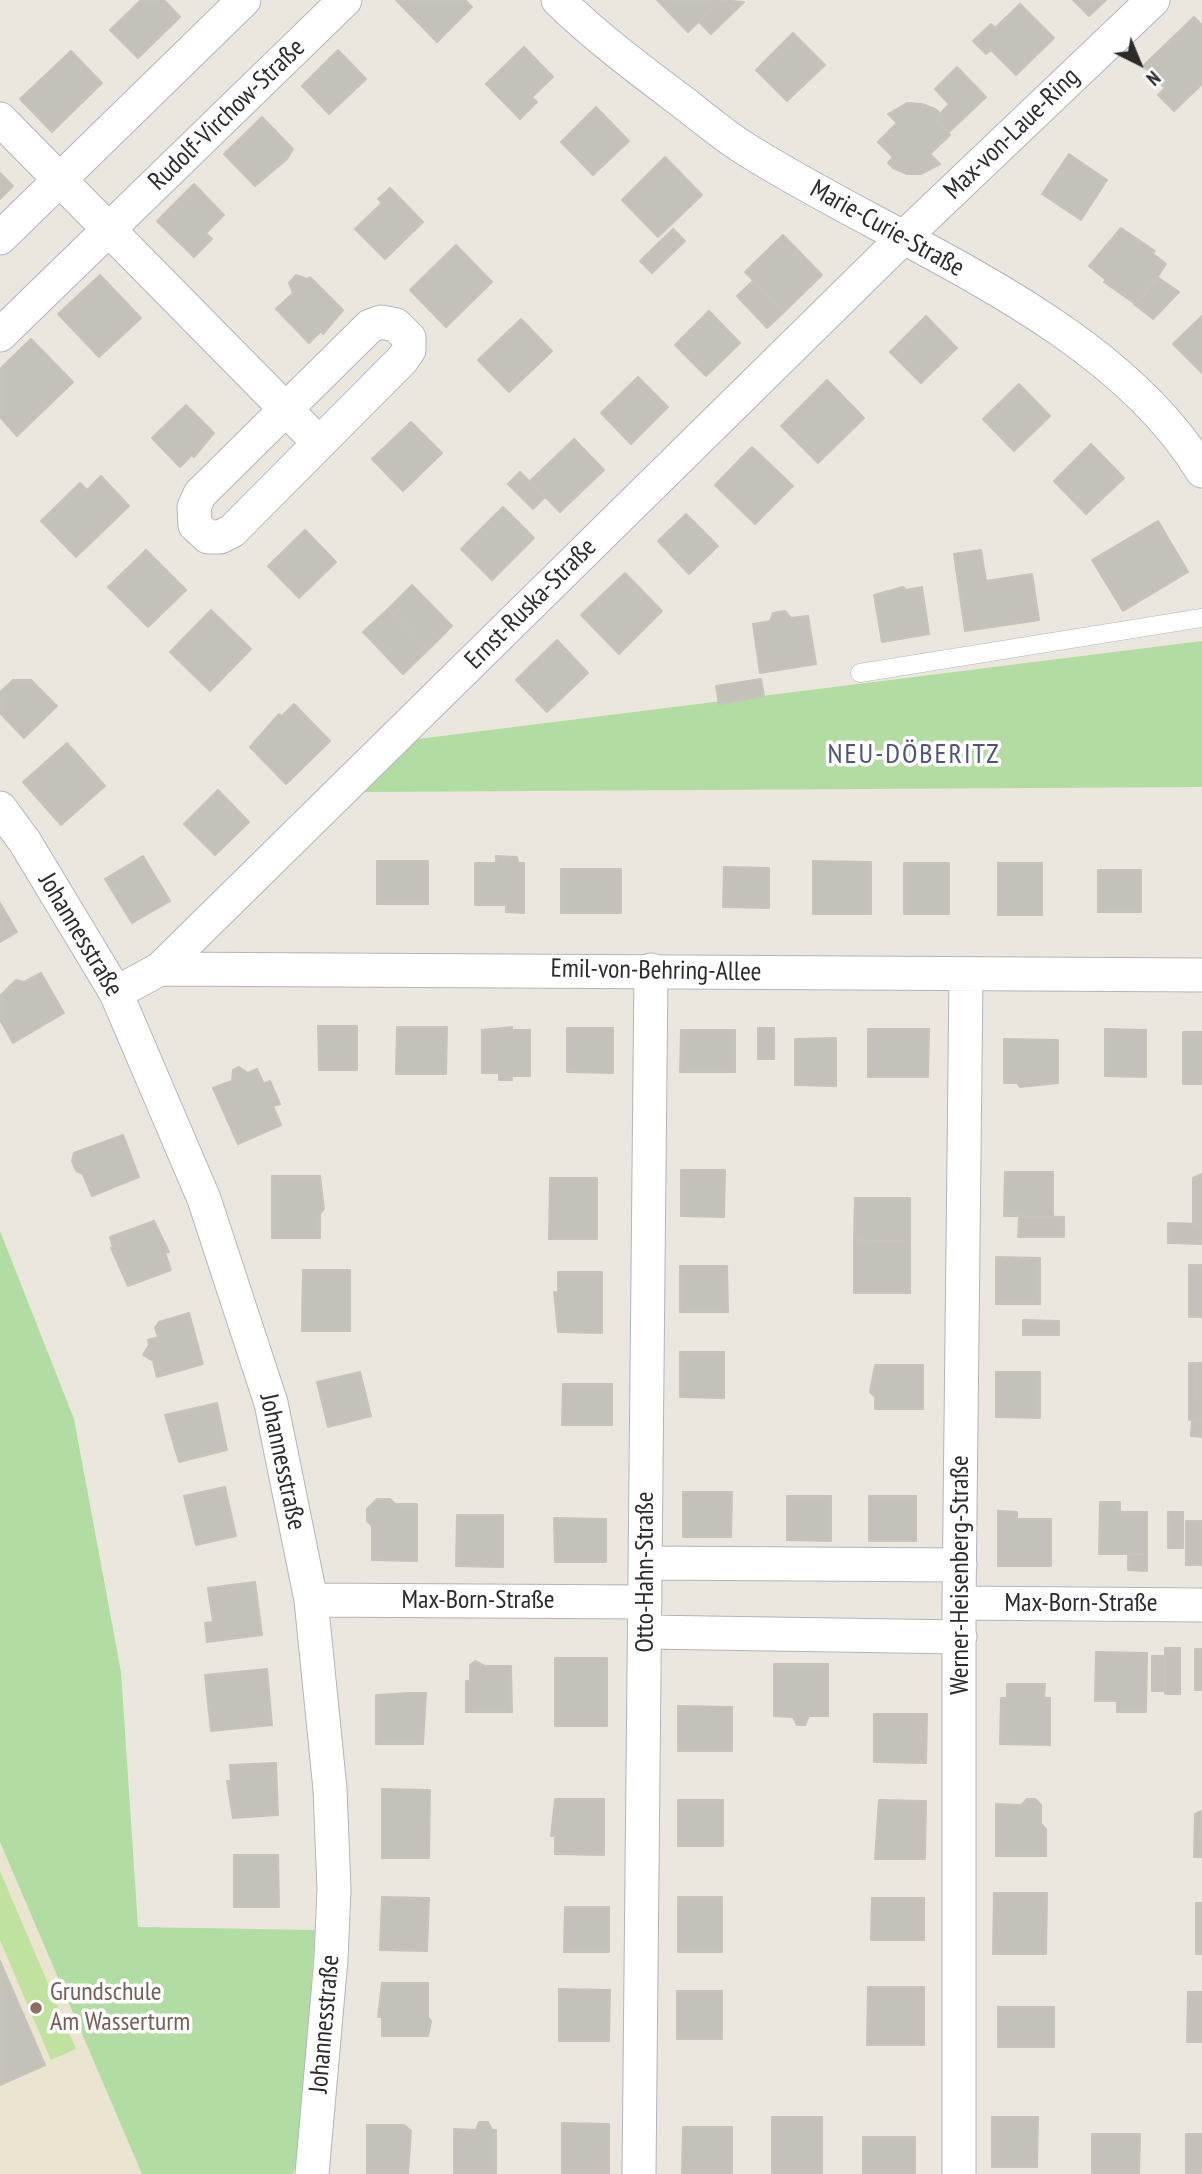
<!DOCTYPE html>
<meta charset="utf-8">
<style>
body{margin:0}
#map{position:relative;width:1202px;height:2174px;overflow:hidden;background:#ebe7df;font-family:"PT Sans Narrow",sans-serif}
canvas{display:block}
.north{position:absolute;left:1104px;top:28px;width:70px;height:70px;-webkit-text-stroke:5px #fff;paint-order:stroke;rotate:137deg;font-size:19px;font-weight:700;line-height:28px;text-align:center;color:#2b2b2b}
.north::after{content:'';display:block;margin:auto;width:24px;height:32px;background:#2b2b2b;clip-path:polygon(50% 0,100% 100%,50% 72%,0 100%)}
</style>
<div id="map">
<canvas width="1202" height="2174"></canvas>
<div class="north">N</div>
</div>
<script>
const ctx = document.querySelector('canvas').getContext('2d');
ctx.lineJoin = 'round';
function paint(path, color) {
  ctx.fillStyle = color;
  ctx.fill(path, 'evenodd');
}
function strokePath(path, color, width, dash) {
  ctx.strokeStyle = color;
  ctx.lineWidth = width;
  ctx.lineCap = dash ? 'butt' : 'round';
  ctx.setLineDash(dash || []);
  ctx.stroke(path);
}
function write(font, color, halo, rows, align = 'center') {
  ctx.font = font + ' "PT Sans Narrow",sans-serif';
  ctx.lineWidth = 7;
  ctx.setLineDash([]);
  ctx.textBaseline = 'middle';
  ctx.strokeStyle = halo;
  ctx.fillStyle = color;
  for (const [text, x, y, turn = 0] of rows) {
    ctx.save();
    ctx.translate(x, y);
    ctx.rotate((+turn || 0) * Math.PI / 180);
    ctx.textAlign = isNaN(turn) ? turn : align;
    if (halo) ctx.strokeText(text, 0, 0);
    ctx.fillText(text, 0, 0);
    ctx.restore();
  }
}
const education = new Path2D(`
 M0,1842L142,2174H0Z`);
const green = new Path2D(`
 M1202,641V787L364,792L418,739Z
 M0,1231L74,1419L121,1672L138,1927L315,1930L301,2143L293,2174H142L0,1842Z`);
const pitch = new Path2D(`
 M0,1871L76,2049L51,2060L0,1940Z`);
const building = new Path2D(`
 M141,0H164L180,17L138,58L110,30Z
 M396,0H465L472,7L437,42Z
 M657,0H722L688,32Z
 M722,0L744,2L711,34L699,22Z
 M1073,0H1106L1089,16Z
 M1020,4L1054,38L1016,75L991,50L986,54L973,41L991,24L995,28Z
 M1194,17L1202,25V84L1174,111L1158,95L1165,88L1143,66Z
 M793,33L825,65L787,101L756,70Z
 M524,47L553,77L532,97L537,102L520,119L486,84Z
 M338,50L366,79L329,114L302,86Z
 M71,51L102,83L52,132L20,99Z
 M957,67L986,97L948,133L935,120L949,104L935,89Z
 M907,103L922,104L935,109L941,114L935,120L950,135L930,154L940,164L921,174H907L893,168L888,163L893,157L878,142L897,123L888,114Z
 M596,107L629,141L593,175L561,142Z
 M262,117L293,149L287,159L255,186L224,154Z
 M1069,154L1107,180L1081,220L1042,194Z
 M665,157L702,195L658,237L622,200Z
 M0,173L13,186L0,199Z
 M194,184L224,215L206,233L212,239L194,257L157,221Z
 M390,188L423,222L385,259L355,229L382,203L378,199Z
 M1121,228L1155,251L1152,253L1166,264L1148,291L1134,303L1104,282L1106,280L1089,266Z
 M673,229L685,241L652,273L640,261Z
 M783,235L822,275L784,312L745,272Z
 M456,245L492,282L446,327L410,290Z
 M100,275L141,318L99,357L58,314Z
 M296,275L307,279L310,277L343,310L323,334L321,331L309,343L276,309L293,293L289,283Z
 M1159,278L1179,292L1153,319L1134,304Z
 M753,281L784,312L767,328L737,296Z
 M709,311L740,343L706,376L675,345Z
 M926,316L957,348L921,383L890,352Z
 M1202,316V373L1173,344Z
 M521,319L552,351L509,392L478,360Z
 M31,339L73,382L17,436L0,417V369Z
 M638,377L668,407L631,444L601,413Z
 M827,380L864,418L818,463L781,426Z
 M1019,384L1050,416L1014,451L983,419Z
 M186,405L214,433L194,457L192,455L180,467L152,438Z
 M411,422L442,453L403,491L372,459Z
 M574,439L604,470L560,512L530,481Z
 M1091,444L1124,478L1086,514L1054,481Z
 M752,447L793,486L755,524L715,485Z
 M520,472L545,497L533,509L508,484Z
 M101,476L129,506L76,557L41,521L80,483L87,490Z
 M503,507L534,538L492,580L461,549Z
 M686,514L718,546L689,574L658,541Z
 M1158,521L1188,572L1123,611L1092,560Z
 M305,530L336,562L299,598L268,566Z
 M146,550L186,590L148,627L108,587Z
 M981,550L986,581L1032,574L1039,620L965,631L954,554Z
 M625,573L662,611L619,654L581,615Z
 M412,585L452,626L428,650L388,609Z
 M903,587L906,590L922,587L929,634L882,642L874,595Z
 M388,609L428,650L403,674L363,632Z
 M211,610L251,649L210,691L170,652Z
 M785,611L791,618L808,616L816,664L760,673L753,624L770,621L773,613Z
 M557,640L588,673L547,712L516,680Z
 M761,679L764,696L719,704L716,686Z
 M13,680H31L57,706L24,738L0,713V692Z
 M294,704L330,741L286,784L250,747L279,714L282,716Z
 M67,743L105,786L61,825L23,782Z
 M218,790L249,822L215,855L184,824Z
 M143,856L170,901L132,923L105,879Z
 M496,856L517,857L518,863H524V913L506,912V905H475V863H496Z
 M377,861H428V904H377Z
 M813,861L871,862V914H813Z
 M904,863H949V914H904Z
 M998,863H1042V915H998Z
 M724,867L769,868V908L723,907Z
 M561,869H621V913H561Z
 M1098,870H1141V912H1098Z
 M0,903L17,932L0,942Z
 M41,973L64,1013L13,1043L0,1020V996L16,980L24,982Z
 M318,1026H357V1070H319Z
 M397,1027H447L446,1074H396Z
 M512,1027V1030H530V1076H512V1080H499V1073H482V1030Z
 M567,1028H613V1073L567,1072Z
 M758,1028H774V1059H758Z
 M868,1029H929L928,1077H868Z
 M1105,1029L1146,1030V1077L1105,1076Z
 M681,1030H735V1072H680Z
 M1183,1032H1202V1084H1183Z
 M836,1038V1086L795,1085V1039Z
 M1004,1039L1058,1040V1083L1020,1087L1017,1083H1004Z
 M239,1067L248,1073L257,1069L264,1084L270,1081L280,1104L273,1106L281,1125L238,1144L213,1088L232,1081L233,1070Z
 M123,1135L139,1177L92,1196L83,1174L76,1171L72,1161L74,1153Z
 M681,1170H725L724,1217L681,1216Z
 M1005,1172H1053V1217L1004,1216Z
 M1202,1174V1224H1193V1178Z
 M272,1176H320L324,1209L320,1214V1238H272Z
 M550,1178H597V1239H549Z
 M855,1198H910V1241L854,1240Z
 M1019,1216L1064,1217V1237H1018Z
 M154,1221L169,1252L165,1253L171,1270L128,1286L111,1248L113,1247L110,1237Z
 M1168,1223L1202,1224V1244L1168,1243Z
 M854,1240L910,1241V1293H854Z
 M996,1257L1040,1258V1304H996Z
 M1189,1265H1202V1317H1189Z
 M680,1266H727L728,1312H680Z
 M303,1270H350V1331H302Z
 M558,1272H602V1333L558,1332L554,1292H558Z
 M189,1313L203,1364L157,1377L153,1361L143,1355L149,1345L148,1340L158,1337L155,1328L159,1322Z
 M1023,1320L1059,1321V1335H1023Z
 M680,1352H724V1398L680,1397Z
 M1189,1363H1196V1396H1189Z
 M1196,1363H1202V1420H1189V1396H1196Z
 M875,1365H923V1409H875V1397L870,1392Z
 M360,1372L371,1416L328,1427L317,1382Z
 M996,1372H1040V1418L996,1417Z
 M563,1384H612V1425H562Z
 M217,1403L227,1450L179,1462L165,1415Z
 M1192,1420H1202V1437L1191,1436Z
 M225,1487L236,1536L196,1545L184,1496Z
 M683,1492H732L731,1537H683Z
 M787,1496H831V1541L787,1540Z
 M869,1496H916V1541H869Z
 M377,1499H390L395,1504H417V1561L372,1560V1526L367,1521V1509Z
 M1100,1502H1120V1512H1147V1554H1099Z
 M998,1511L1017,1512V1519H1051V1566H998Z
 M1168,1512H1183V1548H1168Z
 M457,1515H503V1567L456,1566Z
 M554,1518L606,1519V1562H555Z
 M1186,1521H1202V1565H1186Z
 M1128,1554H1147V1571L1128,1570Z
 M255,1582L262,1635L207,1642L205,1623L213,1622L208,1588Z
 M1165,1648H1180V1694H1165Z
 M1195,1649H1202V1690H1195Z
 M1096,1652L1147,1653L1146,1712H1117V1701H1095Z
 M1152,1656H1165V1691H1152Z
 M555,1658H607V1726H555Z
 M475,1661L485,1666H511L512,1712H466V1681H470V1665Z
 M774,1664H828V1716H809L805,1725H797L793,1717L774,1716Z
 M267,1669L272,1725L211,1731L205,1675Z
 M1007,1684H1045L1044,1698H1050V1745L1000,1744L1001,1698H1007Z
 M409,1693H426L423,1744H376V1695Z
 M678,1706L732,1707V1751H678Z
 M874,1714H927L926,1763L874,1762Z
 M276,1763L278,1815L233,1818L227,1781H231L230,1765Z
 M382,1789L430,1790L429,1858H382Z
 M555,1799H604V1855L555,1854V1836H551Z
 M1027,1799H1035L1041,1805V1824L1046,1829V1856H996V1804L1021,1805Z
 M678,1800H723V1846H678Z
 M879,1800L926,1801L925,1859H875Z
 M1201,1811L1202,1857H1194L1195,1814Z
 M234,1855H278L279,1907H234Z
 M994,1893H1047L1046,1954H993Z
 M382,1897L429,1898L427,1951L380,1950Z
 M678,1897H722V1952H678Z
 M872,1898H924V1940H871Z
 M1196,1903H1202V1954H1196Z
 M565,1907H609V1952H564Z
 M0,1961L45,2065L0,2085Z
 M382,1983H428V2017L431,2021L428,2036H382V2017H378Z
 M868,1987H924V2045H867Z
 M559,1989L610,1990L609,2041H559Z
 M677,1991H722V2039H677Z
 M1188,1992H1202V2042H1187Z
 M998,2007H1054V2047H998Z
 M772,2117H822V2174H772Z
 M992,2117H1038L1037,2167H992Z
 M479,2122H488L492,2130H496V2174H454V2129L476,2130Z
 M562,2123L609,2124V2174H562Z
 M367,2125H404L411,2131L408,2174H367Z
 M683,2127H732V2174H682Z
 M1092,2134H1140L1139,2174H1092Z
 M1186,2134H1202V2174H1186Z
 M863,2137H915V2174H863Z`);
const service = new Path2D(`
 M860,673L1202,618`);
const minor = new Path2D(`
 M558,0C595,36 635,66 676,97C699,114 720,133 744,148C891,242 1109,318 1202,471
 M0,119L319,443
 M0,238L244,0
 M381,322L396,325L409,338V350L402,360L232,531L220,537H208L195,525L194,507L200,494L370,326Z
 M0,335L345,0
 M0,808L25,842L116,993L204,1199L271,1403L311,1600L330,1789L334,1890L331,1959L312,2174
 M160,969L902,239L1153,0
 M116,993L160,969L1202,975
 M646,1563L960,1565
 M311,1600L645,1602
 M959,1603L1202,1605
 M646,1632L960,1637
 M639,2174L651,970
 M959,2174V1603L966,976`);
const markers = [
 [36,2008,7,"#8d6e63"]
];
const streetNames = [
 ["Rudolf-Virchow-Straße",227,115,-44],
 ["Max-von-Laue-Ring",1012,134,-44],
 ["Marie-Curie-Straße",887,229,29],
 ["Ernst-Ruska-Straße",531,604,-45],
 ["Johannesstraße",80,935,59],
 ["Emil-von-Behring-Allee",656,971,1],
 ["Johannesstraße",282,1462,78],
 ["Otto-Hahn-Straße",646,1572,-90],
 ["Werner-Heisenberg-Straße",961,1575,-90],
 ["Max-Born-Straße",478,1601],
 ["Max-Born-Straße",1081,1604],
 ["Johannesstraße",325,2024,-85]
];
const educationNames = [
 ["Grundschule",50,1993],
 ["Am Wasserturm",50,2023]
];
const neighbourhoodNames = [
 ["NEU-DÖBERITZ",914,755]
];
paint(education, '#ebe4d1');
paint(green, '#b1dca2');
paint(pitch, '#c0e29f');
paint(building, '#c4c1ba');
strokePath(building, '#c7c3b9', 2);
strokePath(service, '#b2b4bd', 19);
strokePath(minor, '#b2b4bd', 35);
strokePath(service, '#fff', 18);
strokePath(minor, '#fff', 33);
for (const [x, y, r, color] of markers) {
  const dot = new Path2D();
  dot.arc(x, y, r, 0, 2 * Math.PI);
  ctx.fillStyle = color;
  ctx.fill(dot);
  strokePath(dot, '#fff', 2.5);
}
write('26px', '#2b2b2b', '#fff', streetNames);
write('26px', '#785e54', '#fff', educationNames, 'left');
ctx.letterSpacing = '2px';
write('28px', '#505477', '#fff', neighbourhoodNames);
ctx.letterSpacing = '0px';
</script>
